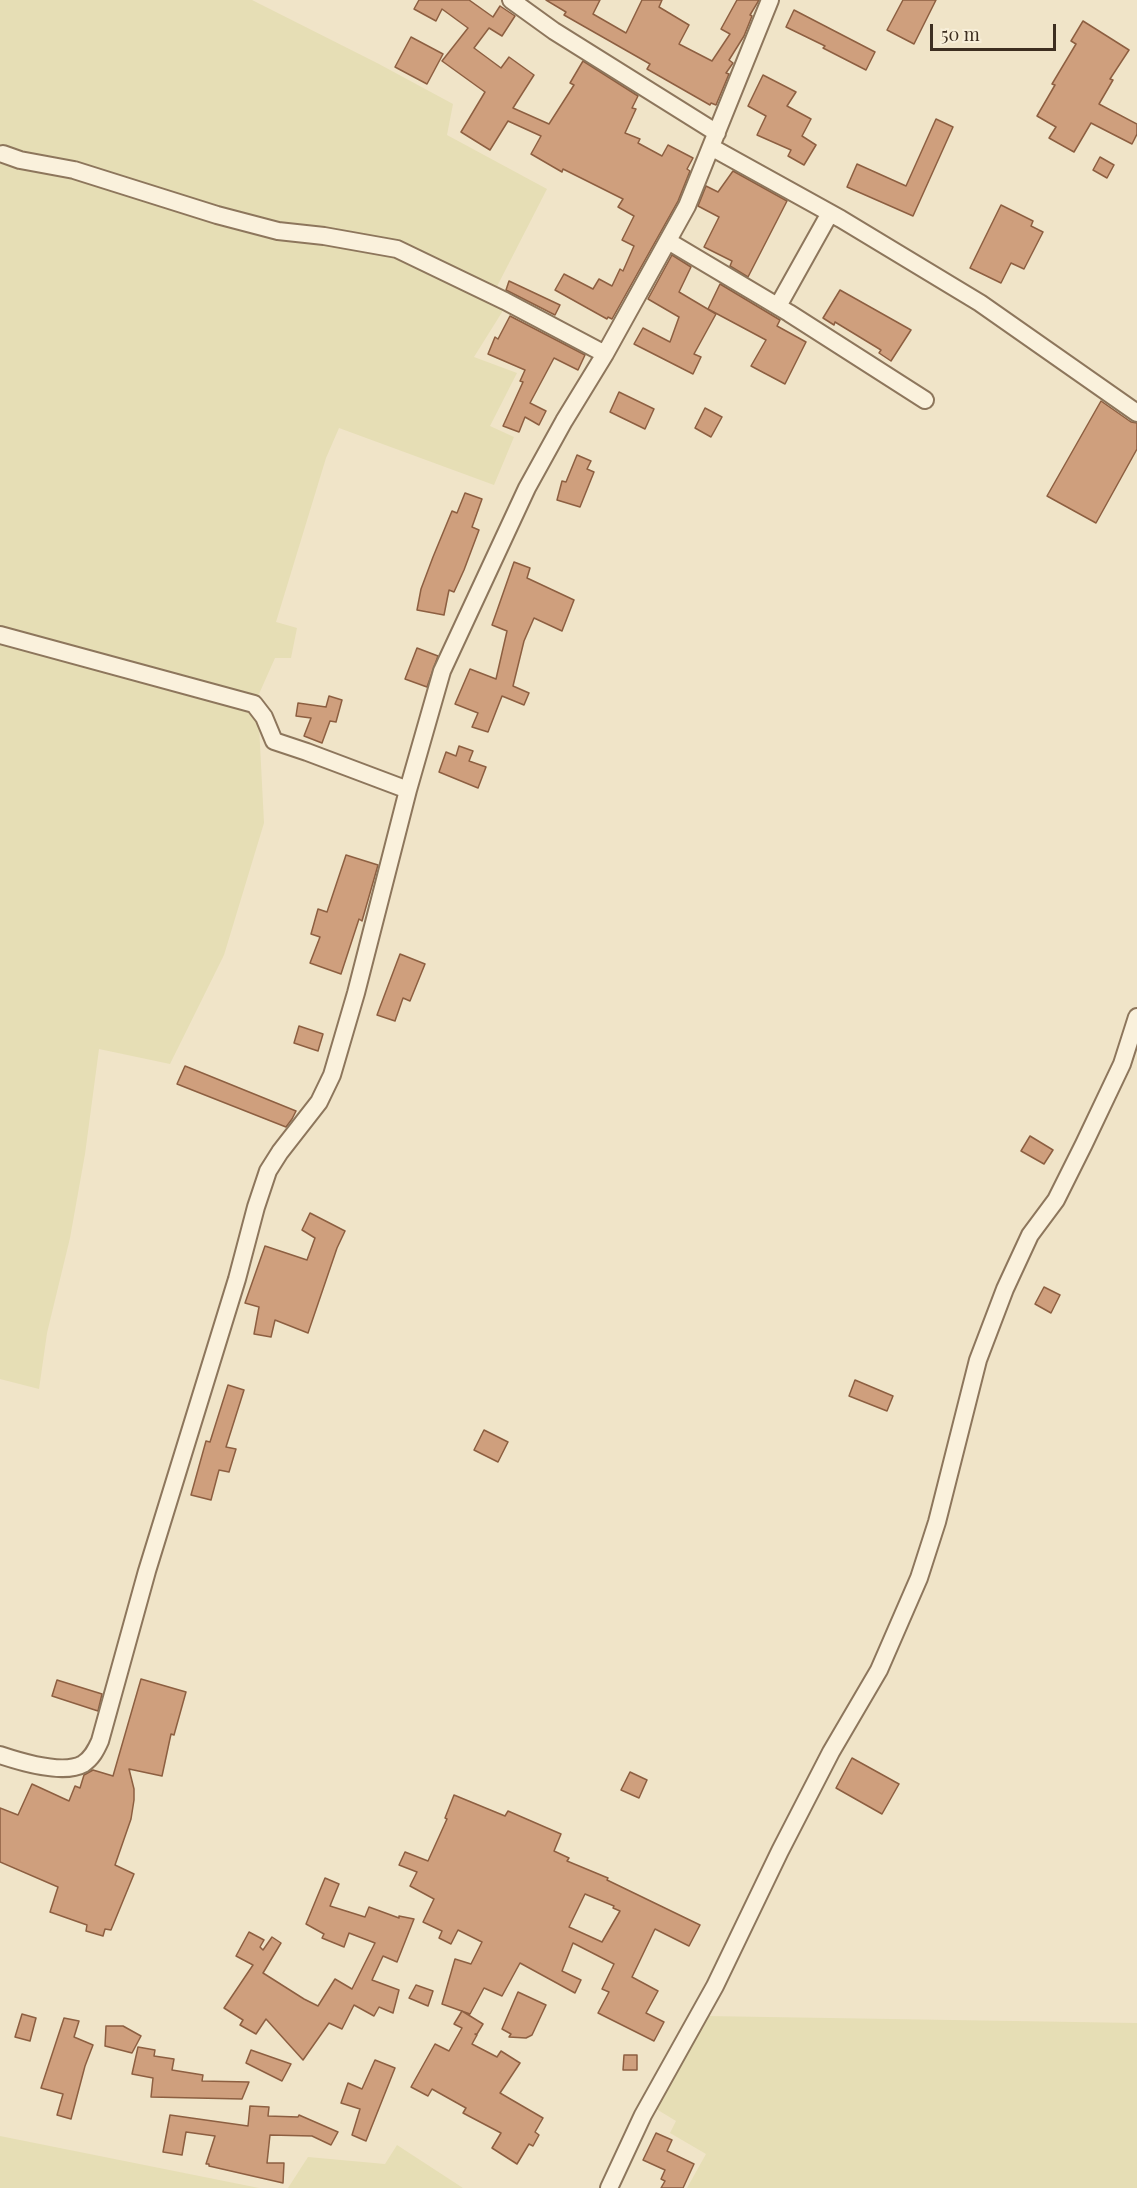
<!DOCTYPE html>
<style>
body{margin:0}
#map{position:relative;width:1137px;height:2188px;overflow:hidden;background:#f0e4c8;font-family:"Playfair Display",serif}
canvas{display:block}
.scale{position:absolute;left:930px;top:24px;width:126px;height:27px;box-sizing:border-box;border:3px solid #3d2e20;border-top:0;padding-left:8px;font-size:18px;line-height:21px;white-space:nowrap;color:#3d2e20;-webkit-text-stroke:4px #f7eed8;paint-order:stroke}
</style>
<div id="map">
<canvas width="1137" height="2188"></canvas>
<div class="scale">50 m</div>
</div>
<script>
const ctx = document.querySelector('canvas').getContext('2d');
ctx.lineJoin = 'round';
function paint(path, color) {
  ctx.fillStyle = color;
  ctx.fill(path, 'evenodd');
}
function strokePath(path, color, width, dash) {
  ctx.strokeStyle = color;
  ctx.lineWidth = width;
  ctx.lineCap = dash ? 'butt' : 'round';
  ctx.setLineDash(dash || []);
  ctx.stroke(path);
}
const farmland = new Path2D(`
 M0,0H252L379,64L453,104L447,135L547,189L488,304L504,309L474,357L517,373L490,426L514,437L494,485L339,428L326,458L276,622L297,628L291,658H275L259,694V725L264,823L224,955L170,1064L99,1049L85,1154L70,1238L47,1333L39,1389L0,1379Z
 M706,2016L1137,2023V2188H687L706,2154L670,2133L676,2121L653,2107Z
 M0,2136L259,2188H0Z
 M397,2145L463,2188H288L308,2157L385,2164Z`);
const building = new Path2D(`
 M419,0H469L493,17L500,6L515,16L502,36L489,28L474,48L501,68L509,57L534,75L513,108L549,124L574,85L570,83L583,61L638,96L632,108L636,109L625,133L640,139L638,143L662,156L668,145L693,158L687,169L690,171L678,201L612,319L608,317L607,319L555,290L564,274L593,289L599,279L612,286L620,269L623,271L634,246L622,240L634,216L618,207L623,199L563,169L562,172L531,154L541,136L508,121L490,150L461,132L485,92L442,61L468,28L442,9L436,21L414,9Z
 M546,0H600L593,14L626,33L642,0H662L659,7L689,25L679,44L712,61L730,34L721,29L737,0H759L750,15L752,16L744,36L729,60L733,63L726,73L729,74L716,105L711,103L710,105L647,69L650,64L564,15L566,12Z
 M903,0H936L914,44L887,30Z
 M794,10L875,52L866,70L823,48L825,46L786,27Z
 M1083,21L1129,50L1110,79L1113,80L1099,104L1137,124V134L1132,144L1091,123L1074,152L1049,138L1056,127L1037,116L1055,85L1052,84L1076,44L1071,41Z
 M411,37L443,54L427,84L395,67Z
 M763,75L796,92L787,106L811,119L802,136L816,145L804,165L788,156L791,150L757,135L766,116L748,106Z
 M936,119L953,127L913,216L847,187L857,164L906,186Z
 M1100,157L1114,165L1107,178L1093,170Z
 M733,171L787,201L748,277L730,266L732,261L704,247L719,217L698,206L706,186L718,192Z
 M1001,205L1033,221L1031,226L1043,232L1024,269L1011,263L1001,283L970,268Z
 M672,255L691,267L679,292L716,314L694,354L701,357L693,374L634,344L643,328L670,342L679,317L648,299Z
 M509,281L560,305L555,315L506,290Z
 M720,284L780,320L777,326L806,342L785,384L751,366L766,340L708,309Z
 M840,290L911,330L891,361L879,353L881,350L835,322L834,325L823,318Z
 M510,316L585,355L578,370L554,358L530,403L546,411L539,425L525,417L519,432L503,426L523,382L520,381L525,370L488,354L495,337L498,339Z
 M619,392L654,409L645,429L610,412Z
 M1101,401L1131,422L1137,423V449L1096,523L1047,496Z
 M705,408L722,417L711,437L695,428Z
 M577,455L591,461L587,469L594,472L580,507L557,500L562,481L566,482Z
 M465,493L482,499L472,527L479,530L464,570L454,592L449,590L444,615L417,610L421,589L433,557L452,511L457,513Z
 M514,562L530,568L527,578L574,600L562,631L534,618L524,641L513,686L529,693L524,705L502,696L488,732L472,727L478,713L455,704L470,669L496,679L507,631L492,625Z
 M417,648L438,656L427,687L405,679Z
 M329,696L342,700L336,722L330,721L322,743L304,736L311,718L296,716L298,703L326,707Z
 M459,746L473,751L469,761L486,767L478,788L439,772L446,752L456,756Z
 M346,855L378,865L362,921L359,919L341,974L310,963L320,937L311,934L318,909L327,912Z
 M400,954L425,964L410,1001L403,998L395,1021L377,1015Z
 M299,1026L323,1034L318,1051L294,1043Z
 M185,1066L296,1111L292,1119L286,1127L177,1084Z
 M1030,1136L1053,1150L1044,1164L1021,1151Z
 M310,1213L345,1231L337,1248L308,1333L275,1320L271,1337L254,1334L259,1307L245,1303L265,1246L307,1260L315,1238L302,1230Z
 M1044,1287L1060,1295L1051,1313L1035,1304Z
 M855,1380L893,1396L887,1411L849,1396Z
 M228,1385L244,1390L226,1447L236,1449L229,1472L219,1470L211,1500L191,1495L206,1441L210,1442Z
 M484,1430L508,1442L498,1462L474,1450Z
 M141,1679L186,1692L174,1735L171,1734L162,1776L129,1769L134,1789V1800L131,1819L115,1865L134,1874L111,1930L105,1929L103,1936L86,1931L87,1925L50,1912L58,1887L0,1862V1808L18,1815L32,1784L69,1801L75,1786L80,1788L84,1775L93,1770L113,1776Z
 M57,1680L102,1694L98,1711L52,1696Z
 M852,1758L899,1784L882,1814L836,1788Z
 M630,1772L647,1780L639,1798L621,1790Z
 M454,1795L505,1816L508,1811L561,1834L554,1851L569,1858L567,1861L608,1878L607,1880L700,1925L689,1946L655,1929L632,1977L658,1991L646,2013L664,2022L654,2041L598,2013L609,1992L602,1989L614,1964L573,1943L562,1971L581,1980L575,1993L520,1963L502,1996L484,1988L470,2014L442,2004L455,1959L471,1964L482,1942L458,1930L451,1944L439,1938L442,1931L423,1922L434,1899L410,1886L417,1872L399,1865L405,1852L428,1861L447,1819L445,1818ZM585,1894L614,1906L613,1908L620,1911L602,1942L569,1927Z
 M325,1878L339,1884L330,1906L365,1917L369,1907L399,1918V1916L414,1919L397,1962L383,1956L372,1980L399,1990L393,2013L379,2007L374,2016L354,2005L342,2029L329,2023L303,2060L266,2019L256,2034L240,2025L243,2020L224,2008L253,1965L236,1956L249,1932L264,1940L260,1947L263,1950L272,1937L281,1943L263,1973L304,1999L318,2006L335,1979L352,1989L375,1943L349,1933L344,1947L322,1938L324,1934L306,1924Z
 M416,1985L433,1991L428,2006L409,1998Z
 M518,1992L546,2005L532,2035L526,2038L509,2037L511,2034L502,2029Z
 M462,2011L483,2024L477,2034H475L477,2035L472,2044L497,2057L501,2051L520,2063L500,2093L543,2118L535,2132L539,2135L533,2146L529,2144L517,2164L492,2148L501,2133L463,2113L466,2108L432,2089L428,2096L411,2087L435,2044L449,2051L462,2028L454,2024Z
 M22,2014L36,2018L30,2041L15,2037Z
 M64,2018L79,2021L74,2037L93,2045L85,2066L71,2119L57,2115L63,2094L41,2088Z
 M106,2026H123L141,2036L132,2053L105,2046Z
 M138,2047L155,2050L154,2056L174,2059L172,2070L203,2075L202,2081L249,2082L242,2099L151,2097L153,2078L132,2074Z
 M251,2050L291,2064L282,2081L246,2063Z
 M624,2055H637V2070H623Z
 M375,2060L395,2068L366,2141L352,2135L360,2109L341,2103L348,2083L362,2089Z
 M250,2106L269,2107L268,2116L298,2117L299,2115L338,2132L331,2145L312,2136L270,2135L267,2163H284L283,2183L209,2166V2164H206L215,2136L186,2132L182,2155L163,2152L170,2115L248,2126Z
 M656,2133L672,2140L667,2151L694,2164L683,2188H661L665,2181L661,2179L665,2170L643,2160Z`);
const minor = new Path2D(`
 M511,0L554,31L717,133
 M711,147L841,219L980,303L1137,413
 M3,154L20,160L74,170L217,215L278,231L324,236L397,249L505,301L605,354
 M668,241L789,313L925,400
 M778,306L830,213
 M0,635L254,704L264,717L274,741L307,752L408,790
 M0,1755C21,1762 63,1775 83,1764C92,1758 96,1750 100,1741L147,1571L237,1279L256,1207L268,1171L280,1152L319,1102L332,1075L356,993L408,790L442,671L527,488L564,421L605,354L687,206L770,0
 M609,2188L643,2115L715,1986L780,1851L831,1752L879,1670L919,1578L937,1522L978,1360L1005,1289L1030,1235L1056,1200L1084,1144L1122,1064L1137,1017`);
paint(farmland, '#e6deb5');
paint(building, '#cf9f7d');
strokePath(building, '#8d5f41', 1.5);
strokePath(minor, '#8d765c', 20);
strokePath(minor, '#faf1dc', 16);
</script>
